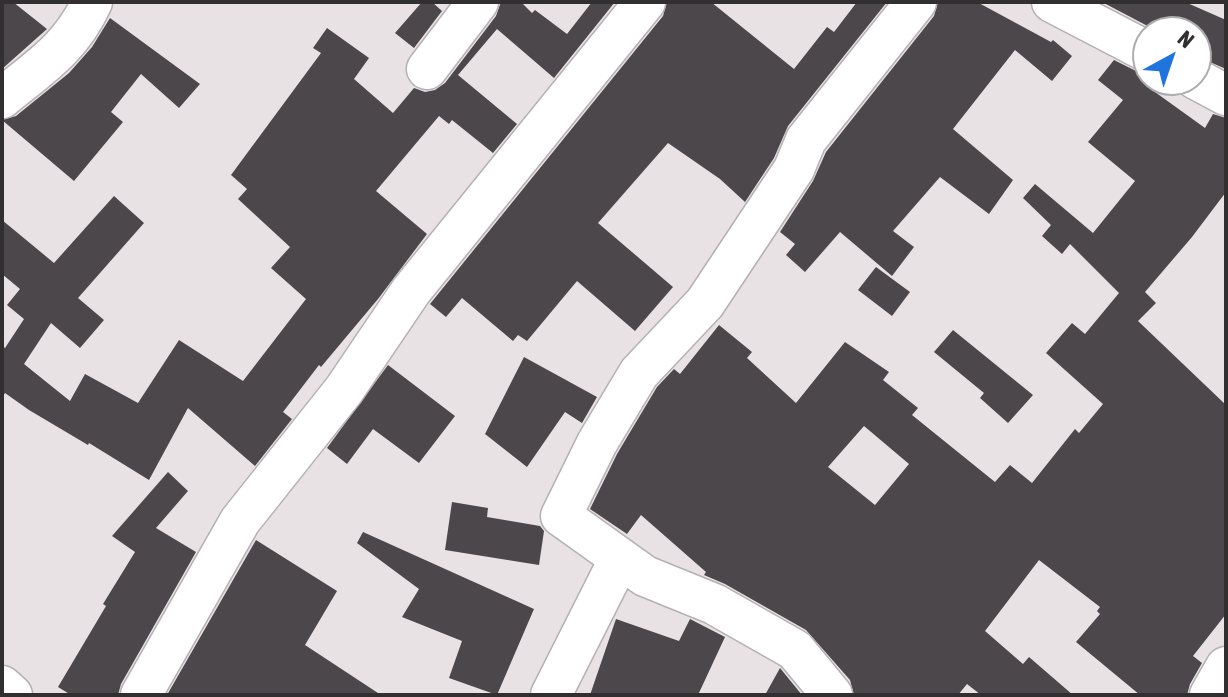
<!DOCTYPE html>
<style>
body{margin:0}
#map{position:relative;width:1228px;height:697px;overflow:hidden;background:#e9e2e4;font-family:"Asap Condensed",sans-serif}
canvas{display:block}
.frame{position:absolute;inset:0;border:4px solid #322f30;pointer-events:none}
.north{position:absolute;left:1132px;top:16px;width:80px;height:80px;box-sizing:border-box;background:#fff;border:2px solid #adacac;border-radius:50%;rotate:40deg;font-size:22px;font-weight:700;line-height:32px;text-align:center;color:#322f30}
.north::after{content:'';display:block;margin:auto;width:28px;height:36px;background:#1f74de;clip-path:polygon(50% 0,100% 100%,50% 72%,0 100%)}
</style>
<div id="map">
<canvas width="1228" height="697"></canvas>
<div class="frame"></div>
<div class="north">N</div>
</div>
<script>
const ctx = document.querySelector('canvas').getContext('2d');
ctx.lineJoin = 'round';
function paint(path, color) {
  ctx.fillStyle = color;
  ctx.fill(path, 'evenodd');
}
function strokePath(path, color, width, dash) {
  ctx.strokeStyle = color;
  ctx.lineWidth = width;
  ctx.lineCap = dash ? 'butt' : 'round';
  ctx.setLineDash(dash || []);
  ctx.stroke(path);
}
const building = new Path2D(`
 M2,2H13L47,29L2,69Z
 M422,2H432L442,11L414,48L395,33Z
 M501,2H521L532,13L535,10L567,34L592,2H615L554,78L497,29L458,75L517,124L493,153L452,120L449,124L439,116L376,191L427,234L378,299L321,367L319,365L283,412L292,419L255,466L188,408L149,480L89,443L88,445L29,410L5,393L2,398V346L5,348L24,319L7,305L20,289L2,274V220L54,263L114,196L144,223L78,298L104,320L80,348L51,323L24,364L70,401L85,374L138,403L179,340L243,381L306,299L271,268L290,247L238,199L247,189L231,175L321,53L313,48L327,28L369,58L354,79L393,113L414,88L425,92L435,90L445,83L496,16Z
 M667,2H711L794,69L827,27L834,32L857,2H887L788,126L774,158L745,202L720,179L668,143L598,223L673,287L635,331L577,281L527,341L518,335L513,341L462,298L446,317L430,304L663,16Z
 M938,2H977L1051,42L1053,40L1072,56L1052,81L1015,50L953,129L1013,180L989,214L940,177L893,231L914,247L892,276L840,232L805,272L786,255L795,244L780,232L813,181L826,152L934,16Z
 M1102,2H1185L1226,20V69L1196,56V32H1159Z
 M110,18L200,84L179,108L141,74L111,112L123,122L74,181L2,120L16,116L69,73L92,47Z
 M1114,60L1148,77V87L1205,128L1213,114L1226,118V192L1192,237L1145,292L1156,303L1138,321L1226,405V614L1193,656L1202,663L1190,684L1187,695H1140L1076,642L1100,614L1097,611L1100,607L1039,560L985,631L1023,664L1029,657L1073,695H981L967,684L958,695H854L850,680L806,630L725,584L704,575L706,572L641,515L627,534L590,509L617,454L657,387L674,369L680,374L719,325L752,352L747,358L796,403L845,342L889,372L883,380L918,408L912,415L995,482L1010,465L1032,483L1075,429L1079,433L1103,404L1046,353L1072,323L1085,334L1119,293L1070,244L1062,254L1042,236L1051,225L1023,198L1035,184L1093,233L1135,181L1088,142L1123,100L1098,80ZM864,426L909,464L875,505L828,467Z
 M876,267L910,292L892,316L858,290Z
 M953,330L1033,395L1008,423L980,398L984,393L934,352Z
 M524,357L597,397L582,423L565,412L527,467L485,434Z
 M388,365L455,416L419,463L373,429L347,464L327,448Z
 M168,472L188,491L156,528L196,552L121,684L118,695H71L58,687L106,606L103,604L135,552L112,536Z
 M452,502L488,508L487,517L540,526L544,531L539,565L445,550Z
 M363,532L534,609L497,695L449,678L462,641L402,617L419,589L357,543Z
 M256,540L337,591L305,645L381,695H167Z
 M616,619L679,641L690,619L725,637L698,695H590Z
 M780,668L802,695H765Z`);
const minor = new Path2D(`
 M1052,2L1148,52
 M427,69L478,2
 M1196,79L1226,95
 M2,98C40,67 71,48 92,2
 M2,686L12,695
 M141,695L240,521L344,390L411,291L645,2
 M551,695L620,558
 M832,695L795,650L714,604L645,576L561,516L597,443L639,373L705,303L794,169L806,140L916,2
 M1210,695L1226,667`);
paint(building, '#4c474b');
strokePath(minor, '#b7b0b2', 43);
strokePath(minor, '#fff', 40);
</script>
